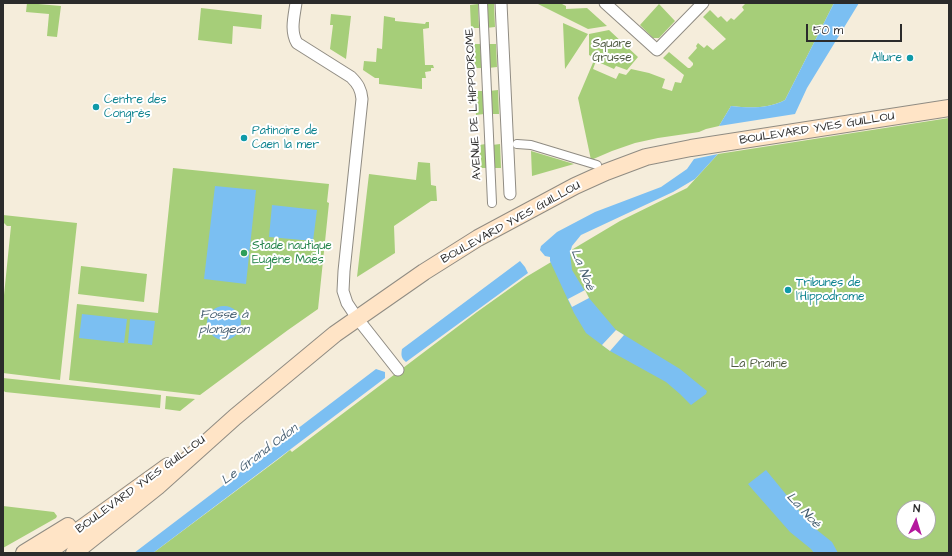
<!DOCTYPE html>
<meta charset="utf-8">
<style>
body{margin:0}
#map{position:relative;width:952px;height:556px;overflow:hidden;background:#f5eddb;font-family:"Architects Daughter",sans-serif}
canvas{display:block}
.frame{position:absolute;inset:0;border:4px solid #2b2b2b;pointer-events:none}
.north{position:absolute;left:896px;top:500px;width:40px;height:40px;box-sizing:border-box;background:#fff;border:1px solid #aaa;border-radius:50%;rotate:4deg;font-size:11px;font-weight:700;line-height:16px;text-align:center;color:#2b2b2b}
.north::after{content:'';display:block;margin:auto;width:14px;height:18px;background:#b5179e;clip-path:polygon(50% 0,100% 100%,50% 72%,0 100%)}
.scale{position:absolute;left:806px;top:24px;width:96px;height:18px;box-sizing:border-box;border:2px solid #2b2b2b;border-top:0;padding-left:5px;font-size:12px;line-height:14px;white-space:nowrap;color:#2b2b2b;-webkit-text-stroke:3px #fff;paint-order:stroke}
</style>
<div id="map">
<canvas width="952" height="556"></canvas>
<div class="frame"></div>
<div class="north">N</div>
<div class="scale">50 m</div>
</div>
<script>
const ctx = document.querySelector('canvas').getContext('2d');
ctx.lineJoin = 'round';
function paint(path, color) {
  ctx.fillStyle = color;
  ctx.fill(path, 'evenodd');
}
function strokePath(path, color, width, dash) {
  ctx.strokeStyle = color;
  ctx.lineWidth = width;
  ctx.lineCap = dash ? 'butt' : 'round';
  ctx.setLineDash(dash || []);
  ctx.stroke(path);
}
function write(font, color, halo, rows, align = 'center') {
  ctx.font = font + ' "Architects Daughter",sans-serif';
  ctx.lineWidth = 4;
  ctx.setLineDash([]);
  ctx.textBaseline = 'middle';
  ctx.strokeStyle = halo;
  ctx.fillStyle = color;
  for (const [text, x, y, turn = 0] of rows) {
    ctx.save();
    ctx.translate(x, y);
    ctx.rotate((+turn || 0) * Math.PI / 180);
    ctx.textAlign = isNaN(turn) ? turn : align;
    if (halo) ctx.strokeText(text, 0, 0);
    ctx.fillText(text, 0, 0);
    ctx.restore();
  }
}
const green = new Path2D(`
 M27,3L61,6L57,37L47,36L49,14L26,12Z
 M536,3H560L566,6V9L587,8L607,26L588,29Z
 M746,3H834L785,100C768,109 749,108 731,106L719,126L706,129L699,132L658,138L635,143L612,151L591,160L578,98L595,58L589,55V34L609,30L638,57L627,70L616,66L614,69L596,61L593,69L616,79L619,73L626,75L631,69L649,73L665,79L662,88L672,91L675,82L681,83L684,75L663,58L669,52L688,68H690L693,65V63L688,58L697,48L696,46L698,43L704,48L707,45L713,50L726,39L703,17L710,10L718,18L721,16L727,22L731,18L734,20L744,10L742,7Z
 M478,4L479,28H471L470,5Z
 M486,4H494L495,27L486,28Z
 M659,4L675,21L659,38H653L640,25Z
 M201,8L262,15L261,29L233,26L232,44L198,40Z
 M331,14L351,16L346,59L330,49L333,25H330Z
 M384,16L395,18V21L425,24L426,22H429V28L423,29L425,65H433L434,68H431V71L425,72L426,78H422V89L379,84V78H375L363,70L364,61L376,62L377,48L382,49Z
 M563,23L588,34L565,69Z
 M473,44H480L482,68H474Z
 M488,44H496L497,67L488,68Z
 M498,90L499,114H490L489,91Z
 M475,91H483L484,114L476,115Z
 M949,118V553H153L280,458L290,450L292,452L477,312L526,277L620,221L687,188L718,154ZM904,508H928V532H904Z
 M486,144L487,168H480L479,145Z
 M500,144L501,168H493L492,145Z
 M531,151L574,164L532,176Z
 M418,162L430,163L431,185L436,186L437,201H431L394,226L395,253L357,277L369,174L416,180Z
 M173,168L329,184L327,202L329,203L318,309L288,330L200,395L69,380L77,304L158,313Z
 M3,215L77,223L60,380L3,373V305L11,226H7L4,223Z
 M81,266L147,274L144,302L78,294Z
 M3,378L161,395L160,408L5,392L3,390Z
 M166,396L195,399L180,411L165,409Z
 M3,506L54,512L57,516L56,518L3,548Z`);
const water = new Path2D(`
 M834,3H859L807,88L795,114L719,126L731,106C749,108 768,109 785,100Z
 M718,154L695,179L673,192L581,235L572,246L570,253L572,270L589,298L616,330L680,369L707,391L706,394L691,405L680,394L666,382L610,351L586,333L574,313L550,261V257L545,256L540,250L541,246L557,232L595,212L661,187L687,169L694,159Z
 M215,186L256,190L246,284L204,279Z
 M272,205L317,210L313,241L269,237Z
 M520,261L525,267L528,273L406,362C401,358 401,355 402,349Z
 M207 323a17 17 0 1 1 34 0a17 17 0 1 1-34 0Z
 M82,314L127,319L124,343L79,338Z
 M130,319L155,321L152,345L128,343Z
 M376,369L385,372V378L153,553H134Z
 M766,470L812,526L832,542L838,553H814L811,549L790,532L753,490L748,484Z`);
const pier = new Path2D(`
 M585,290L589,298L572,307L568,299Z
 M616,330L624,335L610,351L602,345Z`);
const pedestrian = new Path2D(`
 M483,3L492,203
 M517,144L531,145L597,165`);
const minor = new Path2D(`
 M296,3C294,17 290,31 297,43L351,77C358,84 361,89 362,99L344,271L343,291L347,303L357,318L398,370
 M501,3L510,194
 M605,3L657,50L703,3`);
const secondary = new Path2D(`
 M24,553L68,526
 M47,553L168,466
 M74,553L157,487L235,417L335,334L424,272L478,238L575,186L606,172L646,157L691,148L949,108`);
const markers = [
 [910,58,4,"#0f9aa8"],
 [96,107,4,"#0f9aa8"],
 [244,138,4,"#0f9aa8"],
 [244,253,4,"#2e9e5b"],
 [788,290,4,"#0f9aa8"]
];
const parkNames = [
 ["Square",612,44],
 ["Grusse",612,58],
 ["La Prairie",759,364]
];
const cultureNames = [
 ["Allure",902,58,"right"],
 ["Centre des",104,100],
 ["Congrès",104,114],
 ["Patinoire de",252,131],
 ["Caen la mer",252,145],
 ["Tribunes de",796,283],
 ["l'Hippodrome",796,297]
];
const streetNames = [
 ["AVENUE DE L'HIPPODROME",474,104,-93],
 ["BOULEVARD YVES GUILLOU",817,129,-9],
 ["BOULEVARD YVES GUILLOU",511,223,-29],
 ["BOULEVARD YVES GUILLOU",141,485,-36]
];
const leisureNames = [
 ["Stade nautique",252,246],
 ["Eugène Maës",252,260]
];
const waterNames = [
 ["La Noé",582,270,68],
 ["Fosse à",224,315],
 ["plongeon",224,330],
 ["Le Grand Odon",260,455,-37],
 ["La Noé",803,511,47]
];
paint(green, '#a6ce79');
paint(water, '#7bbff2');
paint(pier, '#f5eddb');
strokePath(pedestrian, '#908c83', 10);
strokePath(minor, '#908c83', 13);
strokePath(secondary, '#908c83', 18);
strokePath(pedestrian, '#fff', 8);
strokePath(minor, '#fff', 11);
strokePath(secondary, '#ffe4c6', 16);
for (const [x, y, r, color] of markers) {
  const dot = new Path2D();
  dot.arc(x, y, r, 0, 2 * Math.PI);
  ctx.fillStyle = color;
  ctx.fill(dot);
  strokePath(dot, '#fff', 1.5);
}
write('12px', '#505c42', '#fff', parkNames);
write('12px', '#0d838f', '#fff', cultureNames, 'left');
write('12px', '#2b2b2b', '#fff', streetNames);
write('12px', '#27864d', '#fff', leisureNames, 'left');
write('italic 13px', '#475f71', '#fff', waterNames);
</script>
